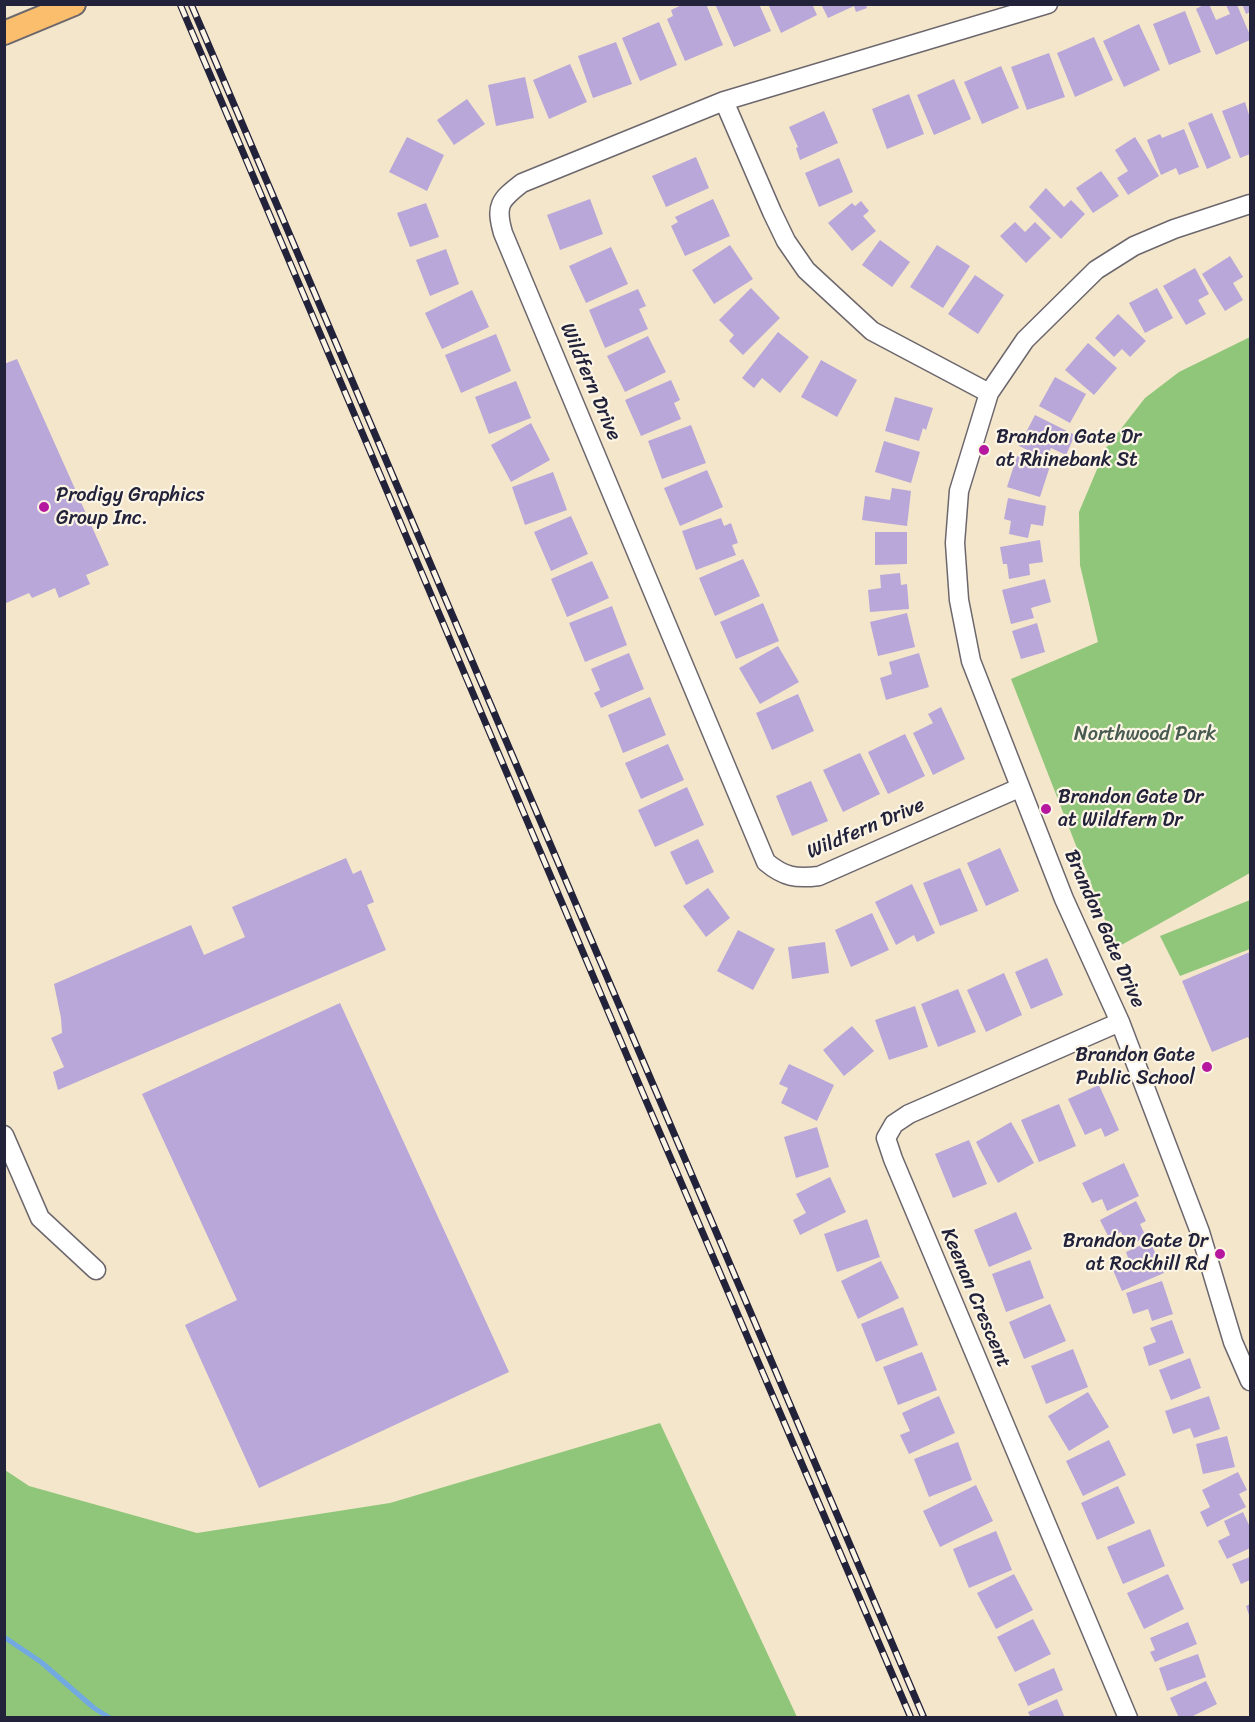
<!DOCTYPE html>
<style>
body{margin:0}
#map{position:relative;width:1255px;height:1722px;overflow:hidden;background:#f4e6cb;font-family:Sriracha,sans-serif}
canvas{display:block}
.frame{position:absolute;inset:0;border:6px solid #22223b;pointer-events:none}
</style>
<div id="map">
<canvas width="1255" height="1722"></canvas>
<div class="frame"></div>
</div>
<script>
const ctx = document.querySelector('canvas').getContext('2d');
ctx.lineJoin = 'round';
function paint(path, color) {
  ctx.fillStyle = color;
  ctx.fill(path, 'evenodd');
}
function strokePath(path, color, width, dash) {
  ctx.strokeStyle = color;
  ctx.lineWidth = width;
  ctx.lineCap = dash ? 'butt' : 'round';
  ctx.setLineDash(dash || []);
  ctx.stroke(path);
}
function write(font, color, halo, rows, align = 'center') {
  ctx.font = font + ' Sriracha,sans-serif';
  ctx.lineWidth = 4.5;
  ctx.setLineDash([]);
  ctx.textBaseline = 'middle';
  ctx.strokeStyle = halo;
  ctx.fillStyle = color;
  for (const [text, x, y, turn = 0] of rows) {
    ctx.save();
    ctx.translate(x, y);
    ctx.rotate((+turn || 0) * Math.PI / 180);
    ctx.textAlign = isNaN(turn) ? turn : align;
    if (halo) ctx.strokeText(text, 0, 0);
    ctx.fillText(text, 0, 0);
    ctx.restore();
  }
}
const green = new Path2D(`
 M1250,337V873L1116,948L1011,679L1098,642L1080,565L1079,512L1106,448L1145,398L1179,372Z
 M1250,900V949L1180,976L1160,936Z
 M660,1423L797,1717H5V1470L29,1486L197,1533L390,1503Z`);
const stream = new Path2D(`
 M4,1637L41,1662L94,1708L110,1718`);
const building = new Path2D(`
 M684,4H706L723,45L685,61L667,19L673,16L671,10Z
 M715,4H759L771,31L734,47Z
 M768,4H812L817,15L781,33Z
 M821,4H865L867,8L856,12L854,6L828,18Z
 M1205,4H1209L1216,20L1230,14L1226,5H1237L1250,35V40L1216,55L1196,9Z
 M1242,4H1250V12L1246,14Z
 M1185,11L1201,52L1169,65L1153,24Z
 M659,22L677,65L640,81L622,38Z
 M1139,24L1160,70L1124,87L1103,41Z
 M1094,37L1113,80L1075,97L1057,53Z
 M616,42L632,84L593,98L578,56Z
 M1049,53L1065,97L1027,110L1011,67Z
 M570,64L587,102L549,119L533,80Z
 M1001,66L1019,108L982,124L964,82Z
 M525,77L534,118L496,126L488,85Z
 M954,79L971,119L934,135L917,95Z
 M909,94L924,134L887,149L872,109Z
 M467,99L485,124L454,145L437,120Z
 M1245,102L1250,118V154L1240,158L1222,111Z
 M824,111L838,143L800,160L796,148L798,147L789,127Z
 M1212,113L1231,158L1207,169L1188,123Z
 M1184,129L1199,167L1179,175L1176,168L1161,175L1147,140L1160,134L1162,138Z
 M407,137L444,155L427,191L389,172Z
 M1135,137L1159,176L1128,195L1117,178L1128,171L1115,150Z
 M696,157L709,188L666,207L652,176Z
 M839,158L853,192L819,207L805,173Z
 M1101,171L1119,196L1093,213L1076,188Z
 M1046,188L1064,207L1071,200L1085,214L1061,239L1029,207Z
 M590,199L603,234L560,250L547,215Z
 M713,199L730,236L685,256L671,226L678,222L675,217Z
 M861,201L869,211L863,216L876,231L852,251L828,223L852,203L855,206Z
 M426,203L439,237L410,247L397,213Z
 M1015,222L1025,232L1035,222L1051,238L1026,263L1000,236Z
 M880,240L910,262L892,287L862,265Z
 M730,245L753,279L714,304L692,270Z
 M937,245L970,266L943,308L910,287Z
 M611,247L628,284L586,303L569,266Z
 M446,249L459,284L430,296L416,260Z
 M1230,256L1243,277L1233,283L1243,300L1225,311L1202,274Z
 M1195,268L1209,294L1198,300L1206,314L1186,325L1163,286Z
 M975,275L1004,295L978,334L948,314Z
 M751,288L780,318L743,355L729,341L734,335L719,320Z
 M1157,288L1173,318L1145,333L1129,303Z
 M638,289L646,306L639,309L648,329L605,348L589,310Z
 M472,290L489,327L442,349L425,313Z
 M1118,314L1146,341L1130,357L1122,349L1114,357L1095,338Z
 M778,332L809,357L780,393L762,378L754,388L742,378Z
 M496,334L511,371L461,393L445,355Z
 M648,336L666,372L625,392L607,356Z
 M1088,343L1117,368L1094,395L1065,370Z
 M17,359L109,565L86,575L90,584L59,598L55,588L32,598L29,593L4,604V364Z
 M821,360L857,380L837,417L801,397Z
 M1055,377L1086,394L1070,423L1039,406Z
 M671,380L680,400L674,403L681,419L641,436L625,400Z
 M516,381L531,418L489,434L475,397Z
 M895,397L933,408L926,430L923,428L919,441L885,431Z
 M1035,415L1075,435L1066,455L1051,448L1046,459L1019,446Z
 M531,423L550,460L511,482L491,445Z
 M691,425L706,463L662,479L648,441Z
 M884,441L920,452L911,483L875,472Z
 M1017,456L1050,466L1040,497L1007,487Z
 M707,470L723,507L680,526L664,488Z
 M553,472L567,510L525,525L512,487Z
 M892,488L911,491L907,526L862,520L865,496L890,500Z
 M1008,498L1046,506L1043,526L1031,524L1028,538L1009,534L1011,521L1004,519Z
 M571,516L588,554L551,571L534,532Z
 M721,518L724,526L731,523L738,543L732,545L736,555L696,570L682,531Z
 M875,532H907V564L875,565Z
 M1040,540L1043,562L1029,564L1030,575L1009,579L1007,564H1003L1000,547Z
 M743,559L760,596L715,616L699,578Z
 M592,561L609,598L567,617L551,579Z
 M900,573L901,585L907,584L909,609L870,612L868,590L881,588L880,575Z
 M1045,579L1051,602L1031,608L1034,618L1011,624L1002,590Z
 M763,603L779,641L736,659L720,622Z
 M612,606L627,645L585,662L569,623Z
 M907,613L915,647L878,656L870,622Z
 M1037,623L1045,652L1021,659L1012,631Z
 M778,646L799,682L760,704L739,668Z
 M629,653L644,689L601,708L594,693L600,690L591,669Z
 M919,653L929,687L886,700L880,678L892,674L889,662Z
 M798,694L814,731L772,750L756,713Z
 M650,697L666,735L623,753L608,715Z
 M941,707L965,759L933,775L913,733L933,723L928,714Z
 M905,734L925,776L888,794L868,752Z
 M668,744L684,780L641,799L625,763Z
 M860,753L880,794L843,812L823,770Z
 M811,781L828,821L792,836L776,796Z
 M687,787L704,825L655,847L638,810Z
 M698,839L714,872L686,885L670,852Z
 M1000,848L1019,891L986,906L967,863Z
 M346,858L353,874L361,870L374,902L367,905L386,950L58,1090L53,1072L64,1067L51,1038L62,1033L61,1018L54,984L191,925L204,955L245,937L232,907Z
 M960,868L978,911L940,926L923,883Z
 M912,884L935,933L917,942L914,935L896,945L875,902Z
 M708,888L730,918L706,937L683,906Z
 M872,913L889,950L851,967L835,930Z
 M738,930L775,949L753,990L717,971Z
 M825,942L829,973L792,979L788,947Z
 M1250,952V1042L1248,1037L1212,1052L1182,981Z
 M1047,958L1063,995L1031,1009L1015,972Z
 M1004,973L1022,1015L986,1032L967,990Z
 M958,989L976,1032L938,1047L921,1004Z
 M340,1003L509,1372L259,1488L185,1325L237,1300L142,1094Z
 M915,1006L928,1047L889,1060L875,1020Z
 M852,1026L874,1051L844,1076L823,1050Z
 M789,1064L834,1085L817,1121L781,1103L788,1088L779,1084Z
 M1099,1085L1119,1130L1105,1137L1101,1128L1085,1135L1068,1099Z
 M1059,1104L1076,1146L1039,1162L1021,1120Z
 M1011,1122L1034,1163L998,1183L976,1142Z
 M817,1127L829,1167L796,1178L784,1137Z
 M969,1140L987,1184L953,1198L935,1154Z
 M1124,1163L1139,1196L1107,1211L1102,1199L1092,1203L1082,1183Z
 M830,1177L846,1212L800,1235L793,1220L806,1213L796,1194Z
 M1136,1201L1146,1221L1140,1224L1146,1237L1128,1246L1121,1232L1109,1238L1100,1220Z
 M1016,1212L1032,1249L989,1267L974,1230Z
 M867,1219L880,1257L837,1272L824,1234Z
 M1150,1241L1164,1273L1122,1291L1113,1270L1130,1263L1126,1252Z
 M1030,1260L1044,1298L1006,1312L992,1274Z
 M881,1261L899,1298L858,1319L841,1281Z
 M1162,1281L1173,1314L1152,1321L1148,1309L1133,1314L1126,1293Z
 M1050,1304L1066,1341L1024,1359L1009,1322Z
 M903,1307L918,1345L876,1362L861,1324Z
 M1172,1320L1184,1353L1149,1366L1143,1347L1156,1342L1150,1328Z
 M1073,1349L1088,1387L1046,1404L1031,1366Z
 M922,1352L937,1390L898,1405L883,1367Z
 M1190,1358L1201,1388L1171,1400L1159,1370Z
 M1088,1392L1109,1427L1069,1451L1048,1416Z
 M939,1396L955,1433L909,1454L900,1435L910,1431L902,1413Z
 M1209,1396L1220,1429L1194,1438L1190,1428L1173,1434L1165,1411Z
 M1227,1436L1235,1467L1203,1474L1196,1444Z
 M1109,1440L1126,1475L1083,1496L1066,1461Z
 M958,1442L972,1480L929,1497L914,1459Z
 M1238,1472L1247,1490L1239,1494L1246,1507L1207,1527L1200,1512L1210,1507L1202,1490Z
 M976,1485L993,1521L940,1547L923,1511Z
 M1118,1486L1135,1523L1097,1540L1081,1503Z
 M1243,1512L1250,1527V1548L1227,1559L1218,1541L1230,1535L1224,1521Z
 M1150,1529L1165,1566L1123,1584L1107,1547Z
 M996,1531L1012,1570L969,1588L953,1549Z
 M1250,1557V1580L1241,1584L1232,1564Z
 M1014,1574L1033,1610L996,1629L977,1593Z
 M1168,1574L1184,1609L1144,1629L1127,1593Z
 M1250,1604V1618L1246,1606Z
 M1033,1619L1051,1654L1015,1672L997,1637Z
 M1188,1622L1197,1644L1155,1662L1150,1652L1155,1650L1150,1638Z
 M1198,1654L1206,1677L1167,1691L1159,1668Z
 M1054,1668L1063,1690L1028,1706L1018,1684Z
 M1206,1681L1217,1704L1189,1718H1179L1170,1698Z
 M1057,1699L1065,1718H1031L1028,1712Z`);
const minor = new Path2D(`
 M724,101L772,212L786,241L806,270L872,331L989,393
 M1250,204L1174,229L1134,246L1096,270L1025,340L989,393L959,491L955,543L959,600L971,661L1064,899L1120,1022L1200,1232L1233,1342L1250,1381
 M1019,788L819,876C796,879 784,877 766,862L503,233C495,205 500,200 522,183L724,101L1048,4
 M1120,1022L909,1114L894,1124L886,1138L893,1159L1128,1718
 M4,1135L40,1218L96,1270`);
const major = new Path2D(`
 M4,33L74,4`);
const rail = new Path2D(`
 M180,4L650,1110L911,1718
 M191,4L924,1718`);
const markers = [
 [984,450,6,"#b5179e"],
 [44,507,6,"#b5179e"],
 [1046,809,6,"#b5179e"],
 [1207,1067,6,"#b5179e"],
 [1220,1254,6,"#b5179e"]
];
const streetNames = [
 ["Wildfern Drive",590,382,67],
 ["Wildfern Drive",866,829,-23],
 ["Brandon Gate Drive",1104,929,66],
 ["Keenan Crescent",975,1298,67]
];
const poiNames = [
 ["Brandon Gate Dr",996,438],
 ["at Rhinebank St",996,461],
 ["Prodigy Graphics",56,496],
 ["Group Inc.",56,519],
 ["Brandon Gate Dr",1058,798],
 ["at Wildfern Dr",1058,821],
 ["Brandon Gate",1195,1056,"right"],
 ["Public School",1195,1079,"right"],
 ["Brandon Gate Dr",1208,1242,"right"],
 ["at Rockhill Rd",1208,1265,"right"]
];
const parkNames = [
 ["Northwood Park",1145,735]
];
paint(green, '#8fc67a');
strokePath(stream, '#73a9e1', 5);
paint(building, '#b8a7d8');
strokePath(minor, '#6c676d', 21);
strokePath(major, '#6c676d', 26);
strokePath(minor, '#fff', 18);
strokePath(major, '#fabe6d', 22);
strokePath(rail, '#22223b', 7);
strokePath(rail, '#fcf5e5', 4.5, [14]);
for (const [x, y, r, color] of markers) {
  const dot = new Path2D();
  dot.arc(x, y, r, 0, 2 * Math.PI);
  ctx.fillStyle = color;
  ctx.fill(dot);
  strokePath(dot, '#fcf5e5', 2);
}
write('20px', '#22223b', '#fcf5e5', streetNames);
write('20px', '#22223b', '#fcf5e5', poiNames, 'left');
write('20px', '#485b51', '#fcf5e5', parkNames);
</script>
